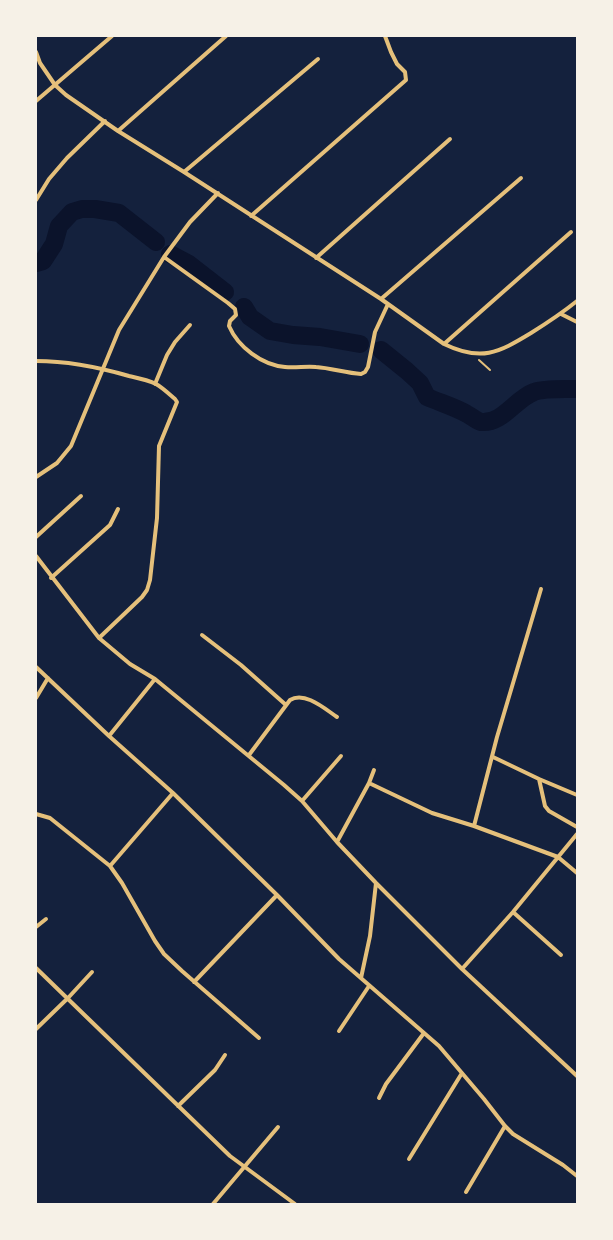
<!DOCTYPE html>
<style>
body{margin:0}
#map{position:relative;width:613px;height:1240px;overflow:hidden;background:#14213d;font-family:Commissioner,sans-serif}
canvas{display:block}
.frame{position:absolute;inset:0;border:37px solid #f6f1e7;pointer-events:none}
</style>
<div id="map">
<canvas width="613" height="1240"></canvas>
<div class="frame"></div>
</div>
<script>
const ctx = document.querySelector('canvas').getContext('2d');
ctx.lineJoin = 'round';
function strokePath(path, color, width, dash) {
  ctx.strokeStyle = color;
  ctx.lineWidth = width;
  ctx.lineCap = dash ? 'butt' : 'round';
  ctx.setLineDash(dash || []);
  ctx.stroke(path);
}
const river = new Path2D(`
 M170,254L189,264L225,292
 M36,263L43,261L54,244L59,226L72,212L82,209H95L119,213L156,242
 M244,307L250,317L270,331L293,335L320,337L360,344
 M381,350L407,371L420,383L427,397C441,403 455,407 467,414C471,416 477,421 481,422C503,424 515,399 534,392C544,388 565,389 577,389`);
const path = new Path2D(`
 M479,360L490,370`);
const minor = new Path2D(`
 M36,52L40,63L55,85L66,95L118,131L184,172L381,299L444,344C481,362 498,353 531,333C547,323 562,313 577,301
 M36,101L112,36
 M118,131L226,36
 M184,172L318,59
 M36,200L49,179L67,158L105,121
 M251,216L406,80L405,72L397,64L391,52L385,36
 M164,257L228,303L235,309L236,315L230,321L229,326C238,347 262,365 285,367C296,368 306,366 316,367C331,368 346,373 361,374L365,372L368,367L375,332L388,304
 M316,258L450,139
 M381,299L521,178
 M561,314L577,322
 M444,344L571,232
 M36,361C68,361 98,367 129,376C138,378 148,380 156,384C163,388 169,394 175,399L177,402L159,446L157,518L150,580L147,590L142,597L99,638
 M155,384L167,355L175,342L190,325
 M36,477L57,463L71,446L119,330L164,257L190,222L218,193
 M36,537L81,496
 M36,556L99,638L130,664L155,679L284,785L302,801L337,842L376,883L462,969L577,1076
 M51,578L110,525L118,509
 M202,635L241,665L286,705
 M36,667L109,736L173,793L277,895L339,959L439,1046L484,1099L505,1126L513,1134L563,1165L577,1176
 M36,698L48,678
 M109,736L155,679
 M249,755L290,700C305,691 325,709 337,717
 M493,757L539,779L545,806L549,811L577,827
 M539,779L577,795
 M369,783L432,813L474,826L558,857L577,873
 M302,801L341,756
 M36,814L50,818L110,866L122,883L155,941L164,954L182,971L259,1038
 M474,826L497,737L541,589
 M337,842L369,783L374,770
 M110,866L173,793
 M513,912L561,955
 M36,927L46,919
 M36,968L230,1156L295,1204
 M462,969L513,912L577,834
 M361,978L370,936L376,883
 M194,982L277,895
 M36,1029L68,998L92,972
 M339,1031L369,986
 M379,1098L386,1084L424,1033
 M178,1106L215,1070L225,1055
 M409,1159L462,1073
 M466,1192L505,1126
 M213,1204L278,1127`);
strokePath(river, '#0b132b', 18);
strokePath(path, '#e5c07b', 2);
strokePath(minor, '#e5c07b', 4);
</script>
